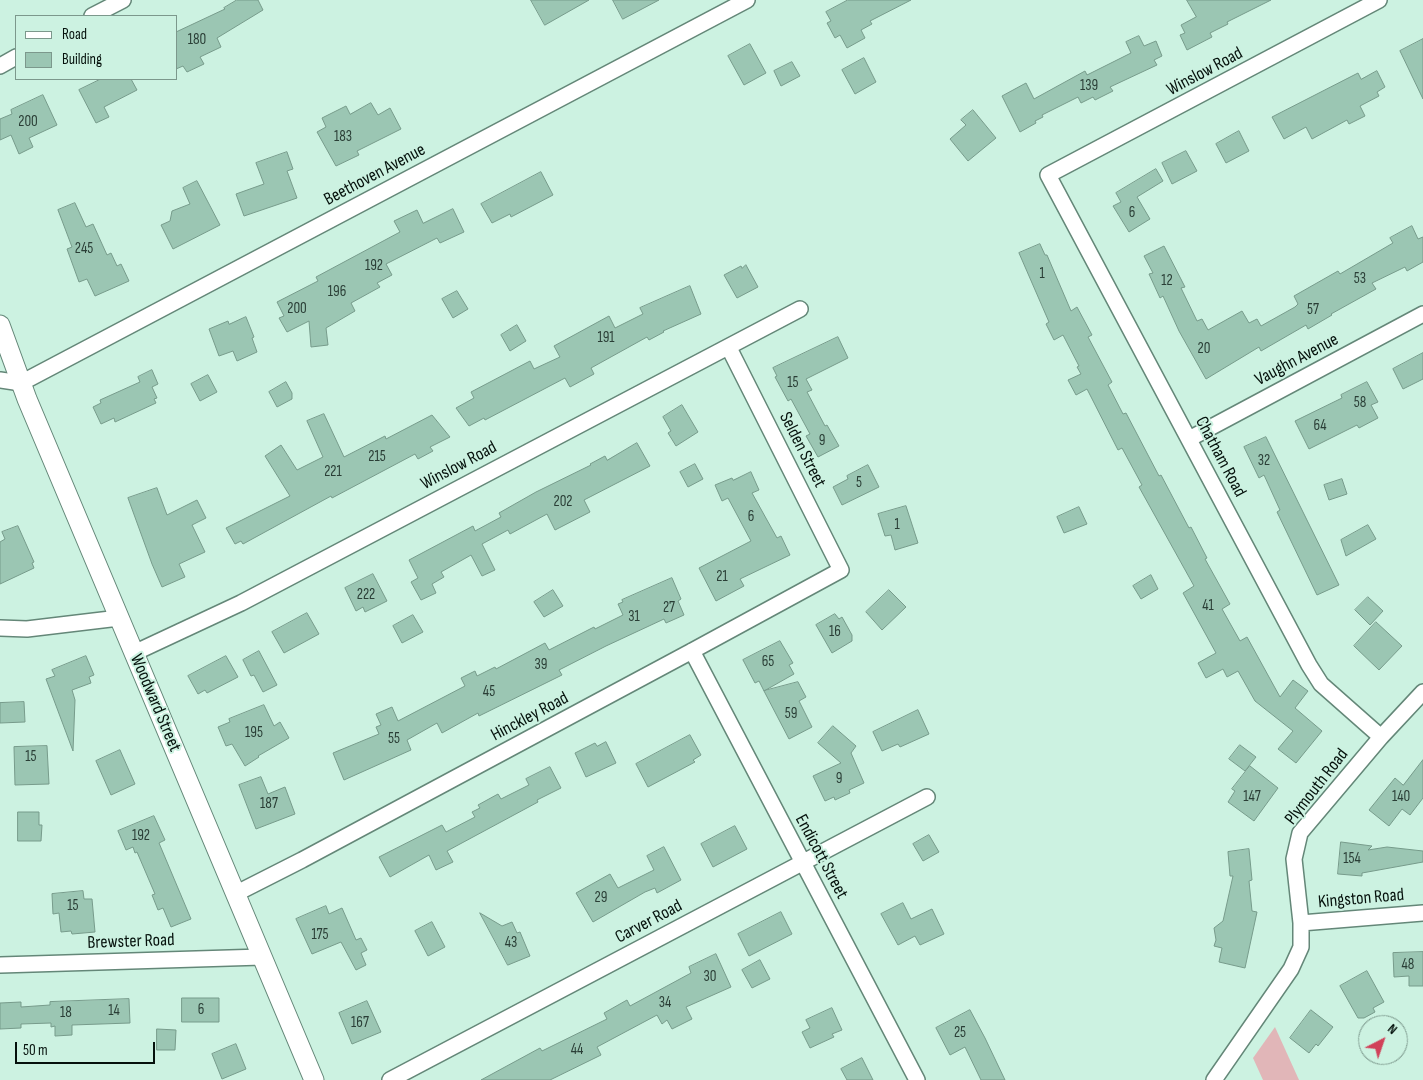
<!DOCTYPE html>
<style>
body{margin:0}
#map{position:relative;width:1423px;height:1080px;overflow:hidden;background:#ccf2e1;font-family:"Sofia Sans Condensed",sans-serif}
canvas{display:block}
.legend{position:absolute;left:15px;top:15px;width:162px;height:65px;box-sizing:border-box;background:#ccf2e1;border:1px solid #7c988c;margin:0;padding:6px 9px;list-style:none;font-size:15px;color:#05110c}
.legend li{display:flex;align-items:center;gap:10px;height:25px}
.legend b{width:25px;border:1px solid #7c988c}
.north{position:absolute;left:1358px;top:1015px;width:50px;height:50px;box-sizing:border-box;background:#ccf2e1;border:1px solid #7c988c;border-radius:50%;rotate:41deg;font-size:14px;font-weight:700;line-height:20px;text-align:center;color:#05110c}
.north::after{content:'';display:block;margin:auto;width:18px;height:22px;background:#d14159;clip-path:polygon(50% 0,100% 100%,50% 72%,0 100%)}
.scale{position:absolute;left:15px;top:1042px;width:140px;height:22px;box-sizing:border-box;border:2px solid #05110c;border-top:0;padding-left:6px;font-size:15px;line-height:18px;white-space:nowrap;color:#05110c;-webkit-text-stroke:4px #ccf2e1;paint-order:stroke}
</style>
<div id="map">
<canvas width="1423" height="1080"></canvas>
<ul class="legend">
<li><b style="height:6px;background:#fff"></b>Road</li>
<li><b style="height:14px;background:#9bc6b3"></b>Building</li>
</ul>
<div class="north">N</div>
<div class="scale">50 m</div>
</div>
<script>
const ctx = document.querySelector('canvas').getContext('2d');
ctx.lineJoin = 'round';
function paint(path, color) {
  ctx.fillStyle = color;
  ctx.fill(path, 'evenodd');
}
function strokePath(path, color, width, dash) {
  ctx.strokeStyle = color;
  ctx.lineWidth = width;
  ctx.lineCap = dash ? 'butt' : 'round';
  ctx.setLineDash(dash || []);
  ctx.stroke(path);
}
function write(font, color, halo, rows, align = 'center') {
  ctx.font = font + ' "Sofia Sans Condensed",sans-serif';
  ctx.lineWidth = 4;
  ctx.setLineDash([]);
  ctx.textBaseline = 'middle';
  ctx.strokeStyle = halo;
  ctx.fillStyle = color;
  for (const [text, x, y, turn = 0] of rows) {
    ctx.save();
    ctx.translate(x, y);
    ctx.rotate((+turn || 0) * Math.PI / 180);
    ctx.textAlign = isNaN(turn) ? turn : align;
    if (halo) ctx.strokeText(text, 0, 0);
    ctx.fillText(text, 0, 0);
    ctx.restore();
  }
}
const green = new Path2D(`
 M1275,1027L1299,1080H1263L1253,1058Z`);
const building = new Path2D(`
 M237,0H258L263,10L217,38L221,47L200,57L204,64L187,72L183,66L176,69V32L225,9L224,8Z
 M531,0H589L545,25Z
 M613,0H659L623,19Z
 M848,0H911L870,21L872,24L861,30L865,38L847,48L840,35L835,38L827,23L831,21L826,12Z
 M1187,0H1271L1227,22L1228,24L1210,33L1212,37L1187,50L1180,35L1185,33L1181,25L1196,17Z
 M1139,36L1144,46L1156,41L1162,56L1154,60L1157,65L1110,87L1113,91L1095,100L1093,97L1081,103L1078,97L1042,115L1043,117L1035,121L1036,123L1020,132L1002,96L1026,83L1034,99L1085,71L1087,75L1131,53L1126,42Z
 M1423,39V99L1400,51Z
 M750,44L766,73L744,85L728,56Z
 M864,58L876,82L855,94L842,70Z
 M792,62L800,76L781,86L774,71Z
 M1377,71L1385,87L1377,92L1379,96L1360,106L1365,116L1349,124L1347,120L1312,139L1306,127L1284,139L1272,117L1358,73L1361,79Z
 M101,79H131L137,90L104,107L109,117L96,123L79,90Z
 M43,95L57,125L29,138L33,147L19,154L11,135L0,140V119L12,114L11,110Z
 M371,103L378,115L390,108L401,129L357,151L359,155L336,166L317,132L326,127L322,118L346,106L350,114Z
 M973,110L996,138L968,161L950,139L966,125L961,120Z
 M1239,131L1249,151L1226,163L1216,144Z
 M1186,151L1197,171L1172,184L1162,163Z
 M287,152L293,169L287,171L297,198L244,216L236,194L264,184L256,163Z
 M1156,169L1163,181L1137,197L1150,219L1129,232L1113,206L1121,202L1116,193Z
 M541,172L553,195L511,217L510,214L492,223L481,204Z
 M197,181L220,225L173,249L161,225L170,221L172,211L190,204L183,188Z
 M75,203L86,227L93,224L107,255L111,253L117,266L121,264L129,281L95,296L87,279L79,282L67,249L72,247L58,210Z
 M453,209L464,232L440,243L437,238L386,264L392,275L377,283L380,287L351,303L355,311L326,328L328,345L311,347L309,321L287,332L279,318L284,316L277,302L318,281L316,277L400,232L394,221L417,210L423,223Z
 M1412,226L1418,239L1423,237V262L1407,271L1405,267L1372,283L1376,289L1331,314L1332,315L1308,329L1306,325L1261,351L1259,347L1206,379L1179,331L1163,296L1160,298L1149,274L1153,273L1144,256L1164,246L1185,287L1181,288L1197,321L1202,319L1208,330L1242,311L1249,323L1257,319L1261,326L1295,307L1298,304L1294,296L1338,271L1340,274L1393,243L1390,238Z
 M1040,244L1045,255H1047L1071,311L1077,307L1092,335L1088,337L1112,382L1108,385L1123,414L1126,413L1159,476L1161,475L1189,528L1191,527L1207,558L1205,559L1230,604L1222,609L1240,641L1247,637L1280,697L1293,680L1308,691L1295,708L1322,731L1296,763L1278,749L1293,731L1255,701L1238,671L1227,677L1223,669L1206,678L1198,663L1216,653L1183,593L1194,586L1139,487L1142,485L1122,448L1118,450L1087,389L1076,395L1068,380L1081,374L1077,367L1079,366L1063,335L1054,340L1046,324L1049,322L1019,253Z
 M746,265L758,287L737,298L724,275L741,266L742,268Z
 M690,286L701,314L663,331L664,332L649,340L647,337L591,368L594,374L570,387L565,378L485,420L484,418L469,426L456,408L474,398L471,392L530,361L534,369L560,357L554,346L609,316L615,328L643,314L640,308Z
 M457,291L468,309L453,318L442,299Z
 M246,317L254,337L252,338L257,352L237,361L233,351L219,356L209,329L228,321L229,324Z
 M517,325L526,341L510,351L501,335Z
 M838,337L848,358L806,379L812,390L807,392L825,426L827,425L839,446L818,457L806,436L810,434L791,399L788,401L775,377L777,376L773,368Z
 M1423,353V379L1403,389L1393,369Z
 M152,370L158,384L152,387L157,398L154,399L156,403L115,422L114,418L101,424L93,407L101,403L100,400L140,382L138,377Z
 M208,375L217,392L200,401L191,384Z
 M286,382L292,393V399L277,407L269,392Z
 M1367,382L1378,402L1371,405L1378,418L1359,428L1357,425L1309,449L1295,421L1342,398L1341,395Z
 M682,405L698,432L676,446L668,433L671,431L663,417Z
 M324,414L344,457L385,436L386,439L432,415L450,437L430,447L433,451L418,459L415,454L332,498L331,496L243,544L241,541L235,544L226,528L290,496L265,456L281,445L297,470L323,457L307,421Z
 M1266,437L1339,585L1317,595L1277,512L1280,510L1264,475L1259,478L1244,447Z
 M637,443L650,466L584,500L590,512L555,530L547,514L510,534L508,530L482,544L495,570L482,576L471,555L441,572L444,577L432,584L436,593L421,600L411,582L418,578L409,560L473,526L475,531L501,517L499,513L536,492L591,465L590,464L605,456L607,460Z
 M695,464L703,479L688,487L680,472Z
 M868,465L879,487L842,505L833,487L848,479L847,476Z
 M751,472L759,490L752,493L777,538L781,536L790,555L740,579L744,586L716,601L699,568L751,541L728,498L722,501L715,485L732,478L733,480Z
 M1342,479L1347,494L1329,500L1324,485Z
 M157,488L167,515L197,500L206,518L192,525L205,552L179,564L185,577L162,587L152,564L128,498Z
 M906,506L918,543L895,550L891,535L885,536L878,514Z
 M1079,507L1087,524L1064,533L1057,517Z
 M1368,525L1376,539L1346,556L1341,540Z
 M18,526L34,562L32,563L34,568L0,584V542L5,539L2,532Z
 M373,574L387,601L365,612L363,607L356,611L345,588Z
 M1151,575L1158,589L1141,599L1133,586Z
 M672,578L681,599L678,601L684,615L666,623L664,619L606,646L559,670L562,675L479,716L478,713L442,733L437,723L407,740L411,750L344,780L333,753L379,734L376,727L381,725L376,714L392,707L398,721L465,686L461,678L475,671L477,676L495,667L496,669L545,643L549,650L594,627L595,629L623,615L618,604L623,602L622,600Z
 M553,590L563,606L544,617L534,602Z
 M889,590L906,607L882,630L866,612Z
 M1368,597L1383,611L1370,625L1355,610Z
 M307,613L319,634L284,653L272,632Z
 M835,614L839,619L842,617L852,635V641L832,653L816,625Z
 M413,615L423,632L402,643L393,626Z
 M1376,622L1402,646L1379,670L1354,646Z
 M780,641L793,663L789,665L794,674L764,691L759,681L755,683L743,660Z
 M259,651L277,685L263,692L254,675L251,676L243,660Z
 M86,656L94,675L89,677L91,683L72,690L75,700L73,751L46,679L55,676L52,670Z
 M226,656L238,677L207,693L205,690L198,694L188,676Z
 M798,682L806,697L799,701L812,727L789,739L764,691Z
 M24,702L25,722L0,723V703Z
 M264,705L274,726L280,722L289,738L258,756L259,757L245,766L232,744L226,746L218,727L230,722L229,719Z
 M918,710L929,734L900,747L898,744L882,751L873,732Z
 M833,726L856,746L851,753L864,783L849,790L850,793L835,800L834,797L825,801L813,776L841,763L818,743Z
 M690,735L701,755L693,760L695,762L648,787L636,764Z
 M606,742L616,763L586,777L575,753L595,743L597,746Z
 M1240,745L1256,757L1245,771L1229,759Z
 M47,746L49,784L15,785L14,747Z
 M120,750L135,784L111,795L96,761Z
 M1423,760V798L1410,815L1402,809L1389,826L1369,810L1395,778L1403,785Z
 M1250,766L1278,788L1254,821L1228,802L1235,791L1232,789Z
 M550,767L561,788L537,800L538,802L447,851L453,862L436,870L429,855L390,877L379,857L442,825L446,832L475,817L472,812L480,808L478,805L498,794L501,799L529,785L526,779Z
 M261,777L268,794L285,787L295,814L256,829L239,785Z
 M18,812H39V825H42L41,841H18Z
 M154,816L165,840L159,843L191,919L171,927L163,908L158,910L152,895L155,894L137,852L135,853L133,847L126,850L118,831Z
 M735,826L747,849L713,867L701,844Z
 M929,835L939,852L923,861L913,844Z
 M1341,842L1372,846L1368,850L1387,847L1423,851V862L1362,873V876L1338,874Z
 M664,847L681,880L657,893L655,888L645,892L593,922L576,893L610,874L618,888L654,870L647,856Z
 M1249,849L1252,880L1249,881L1252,911L1257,912L1245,968L1219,962L1222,948L1214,946L1216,940L1214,928L1223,921L1233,876H1230L1228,852Z
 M83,891L84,899H92L95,932L72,934L71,931L61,932L59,913L53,914L52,894Z
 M903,903L911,919L932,909L944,934L920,945L915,936L898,945L881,914Z
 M326,906L329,914L342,908L356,940L361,938L367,950L361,953L366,965L356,970L341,942L312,954L296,919Z
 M781,912L792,934L749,956L738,934Z
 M480,913L502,926L512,922L517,933L520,932L530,956L508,965Z
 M432,922L445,947L428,956L415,931Z
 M1423,952V986H1409V976L1394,977L1393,953Z
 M716,954L731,987L686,1007L692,1019L672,1029L667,1020L662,1024L657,1015L597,1047L601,1055L550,1080H481L540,1048L542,1051L607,1019L604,1013L627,1000L630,1006L691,973L689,967Z
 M760,960L770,979L752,988L742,970Z
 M1367,971L1384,1002L1373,1008L1375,1012L1364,1018H1358L1340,986Z
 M182,998H219V1022H182Z
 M129,999L130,1023L72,1025V1035L55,1036V1026L51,1027V1023L21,1024V1028L0,1029V1003L21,1002V1007L50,1005V1002Z
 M367,1001L381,1032L352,1044L339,1013Z
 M832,1008L842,1030L832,1034L834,1037L810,1048L802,1032L810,1028L806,1020Z
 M970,1010L985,1038L1005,1080H981L965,1047L950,1055L936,1028Z
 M1311,1010L1333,1027L1318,1046L1316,1044L1309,1053L1290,1038Z
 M157,1029L176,1030L175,1050H157Z
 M236,1044L246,1069L222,1079L212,1054Z
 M862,1058L873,1080H847L841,1069Z`);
const minor = new Path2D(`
 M1379,0L1048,175L1309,665L1321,684L1381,737
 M92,16L123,0
 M0,66L16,57
 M0,380L21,383L747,0
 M1189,439L1423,314
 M0,628L27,629L119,618
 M692,651L917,1080
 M134,653L241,603L800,309
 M235,894L302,860L692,651L841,570L729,348
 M1301,923L1423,913
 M0,965L262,957
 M390,1080L927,797
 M1214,1080L1291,969L1301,947V923L1294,859L1300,833L1381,737L1423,692`);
const tertiary = new Path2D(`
 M0,325L27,399L314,1080`);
const numberNames = [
 ["180",197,40],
 ["139",1089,86],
 ["200",28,122],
 ["183",343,137],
 ["6",1132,213],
 ["245",84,249],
 ["192",374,266],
 ["1",1042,274],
 ["53",1360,279],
 ["12",1167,281],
 ["196",337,292],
 ["200",297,309],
 ["57",1313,310],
 ["191",606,338],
 ["20",1204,349],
 ["15",793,383],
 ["58",1360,403],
 ["64",1320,426],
 ["9",822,441],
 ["215",377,457],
 ["32",1264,461],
 ["221",333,472],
 ["5",859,483],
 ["202",563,502],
 ["6",751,517],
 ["1",897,525],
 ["21",722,577],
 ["222",366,595],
 ["41",1208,606],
 ["27",669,608],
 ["31",634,617],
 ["16",835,632],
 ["65",768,662],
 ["39",541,665],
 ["45",489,692],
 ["59",791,714],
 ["195",254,733],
 ["55",394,739],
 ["15",31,757],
 ["9",839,779],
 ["147",1252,797],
 ["140",1401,797],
 ["187",269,804],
 ["192",141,836],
 ["154",1352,859],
 ["29",601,898],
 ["15",73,906],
 ["175",320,935],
 ["43",511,943],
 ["48",1408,965],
 ["30",710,977],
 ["34",665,1003],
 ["6",201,1010],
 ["14",114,1011],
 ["18",66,1013],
 ["167",360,1023],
 ["25",960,1033],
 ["44",577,1050]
];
const streetNames = [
 ["Winslow Road",1205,72,-28],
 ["Beethoven Avenue",375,175,-28],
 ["Vaughn Avenue",1297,360,-28],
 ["Selden Street",802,450,63],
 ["Chatham Road",1220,457,62],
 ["Winslow Road",459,466,-28],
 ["Woodward Street",155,703,67],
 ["Hinckley Road",530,717,-28],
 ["Plymouth Road",1317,787,-52],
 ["Endicott Street",821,857,62],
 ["Kingston Road",1361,899,-5],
 ["Carver Road",649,922,-28],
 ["Brewster Road",131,942,-2]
];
paint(green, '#e1b6b8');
paint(building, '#9bc6b3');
strokePath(building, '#779b8b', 1);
strokePath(minor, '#648778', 18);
strokePath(tertiary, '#648778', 21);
strokePath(minor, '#fff', 15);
strokePath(tertiary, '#fff', 19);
write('15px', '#2a3e36', null, numberNames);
write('18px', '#05110c', '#ccf2e1', streetNames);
</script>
